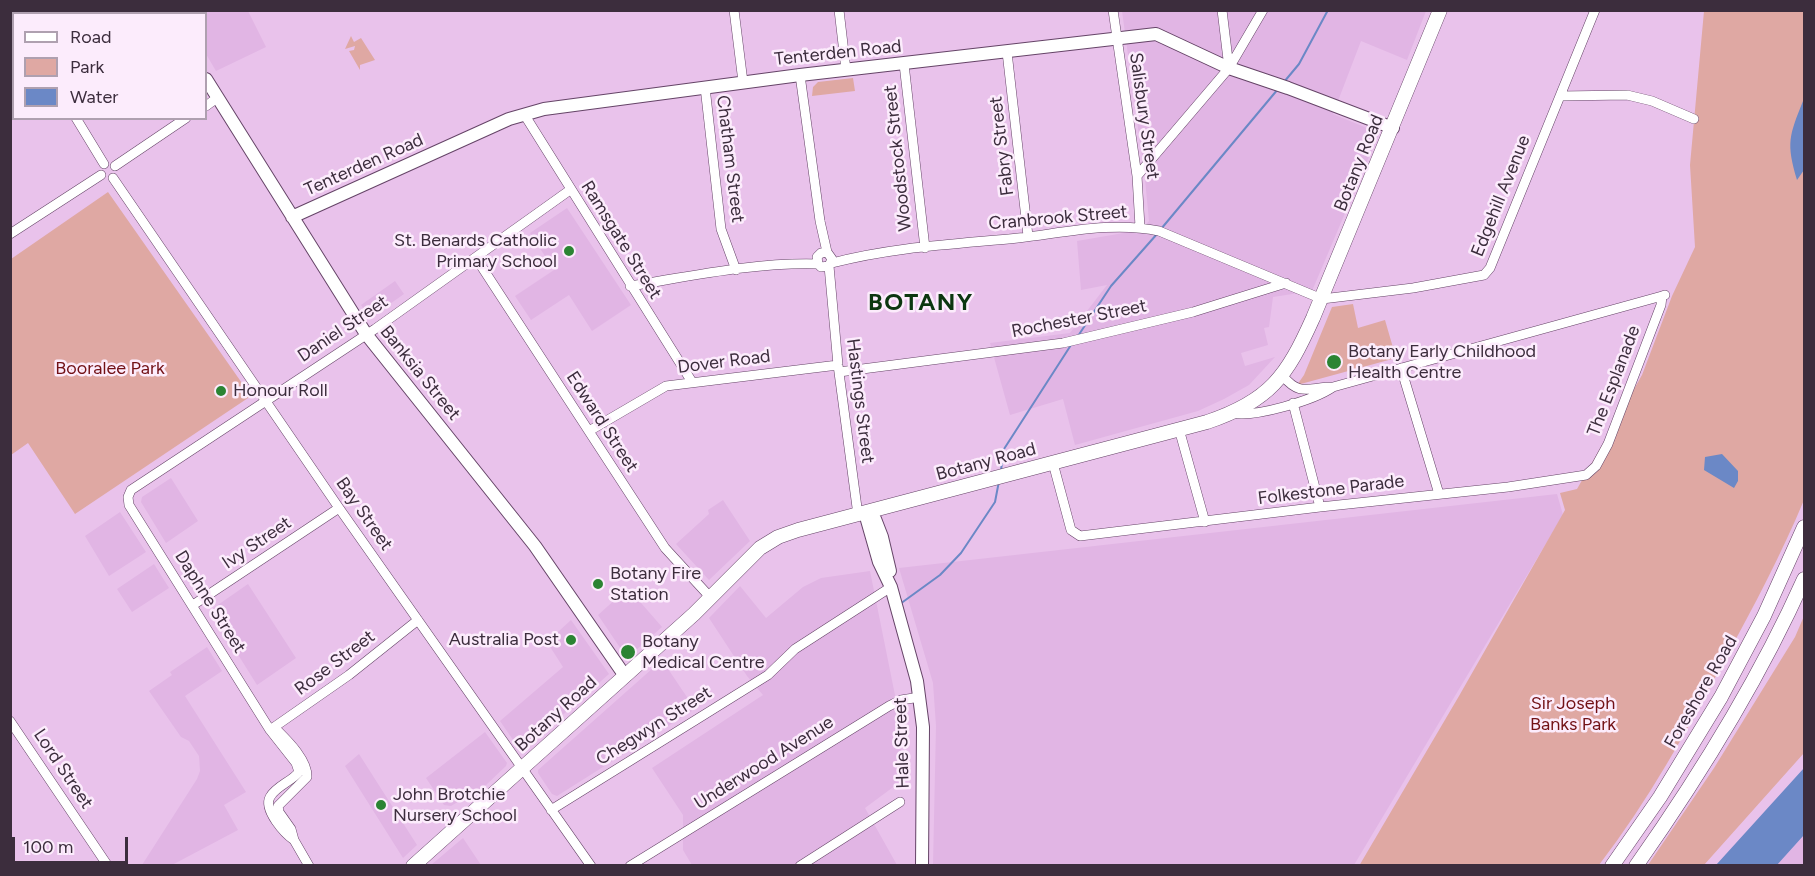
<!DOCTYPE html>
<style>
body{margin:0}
#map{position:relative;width:1815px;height:876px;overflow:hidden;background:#e9c2eb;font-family:Figtree,sans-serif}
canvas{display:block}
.frame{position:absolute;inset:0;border:12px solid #3c2d3d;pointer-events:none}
.legend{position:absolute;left:12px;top:12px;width:195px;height:108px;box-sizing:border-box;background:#fcecfc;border:2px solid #afa0b0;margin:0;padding:8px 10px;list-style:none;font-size:18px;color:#3c2d3d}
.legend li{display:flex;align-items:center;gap:12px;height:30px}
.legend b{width:30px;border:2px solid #afa0b0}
.scale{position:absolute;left:12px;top:837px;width:116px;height:27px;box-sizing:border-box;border:3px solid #3c2d3d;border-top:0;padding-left:8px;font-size:18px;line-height:21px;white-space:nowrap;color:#3c2d3d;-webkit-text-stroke:4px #fcecfc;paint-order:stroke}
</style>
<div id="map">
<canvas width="1815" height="876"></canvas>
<div class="frame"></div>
<ul class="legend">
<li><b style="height:8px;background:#fff"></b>Road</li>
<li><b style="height:16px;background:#dfa8a3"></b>Park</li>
<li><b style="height:16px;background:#6b88c6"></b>Water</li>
</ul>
<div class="scale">100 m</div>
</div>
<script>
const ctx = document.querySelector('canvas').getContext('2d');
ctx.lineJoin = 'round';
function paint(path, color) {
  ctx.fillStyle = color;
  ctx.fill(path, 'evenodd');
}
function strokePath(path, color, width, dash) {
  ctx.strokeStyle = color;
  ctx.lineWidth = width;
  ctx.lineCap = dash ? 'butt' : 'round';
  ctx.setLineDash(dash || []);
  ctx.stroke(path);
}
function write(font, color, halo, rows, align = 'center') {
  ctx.font = font + ' Figtree,sans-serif';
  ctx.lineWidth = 5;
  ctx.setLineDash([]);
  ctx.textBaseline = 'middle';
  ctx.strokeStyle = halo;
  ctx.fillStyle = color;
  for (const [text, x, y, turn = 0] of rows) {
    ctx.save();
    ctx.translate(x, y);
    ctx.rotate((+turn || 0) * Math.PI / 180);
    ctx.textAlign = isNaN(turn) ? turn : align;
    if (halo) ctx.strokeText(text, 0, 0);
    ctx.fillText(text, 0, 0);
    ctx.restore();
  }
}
const built = new Path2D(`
 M178,11H248L266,47L216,71L206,54V14L180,13Z
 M1122,11H1426L1407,60L1361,41L1333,114L1379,133L1312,291L1273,297L1269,327L1264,328L1268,345L1241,353L1245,366L1275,357L1249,385L1224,399L1198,411L1075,445L1063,399L1010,415L990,343L1070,333L1107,285L1081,290L1077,241L1141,230L1149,221L1145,179Z
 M567,208L631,305L592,331L569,295L531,320L515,296L554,270L530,233Z
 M395,281L404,294L370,318L361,305Z
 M171,478L198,521L166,543L141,502L142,497Z
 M1557,494L1563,515L1354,865H933L936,726L933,683L899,568Z
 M723,500L750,541L709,580L676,544L709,514L708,510Z
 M120,512L146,552L109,576L85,536Z
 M154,564L169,588L132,612L117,589Z
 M870,571L902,730L900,782L865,808L897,865H692L683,850V815L652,768L763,695L747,676L709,618L740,586L766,618L803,587L821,578Z
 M248,584L296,658L257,685L212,613V609Z
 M628,588L662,627L627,658L598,615Z
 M571,620L609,674L523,750H520L500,721L563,667L547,642Z
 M207,647L222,671L185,696L246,792L224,805L238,830L172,865H142L197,779L200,771L199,756L189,741L181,737L149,691L172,675L170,672Z
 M662,660L695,709L557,796L552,794L538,773V770Z
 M485,732L507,763L506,766L486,785L451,806L444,805L426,778Z
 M359,754L417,845L403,858L345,766Z
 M1804,835V865H1777Z
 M463,838L481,865H431Z`);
const green = new Path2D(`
 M1704,11H1804V500C1781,555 1754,606 1725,659C1687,731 1648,801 1599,865L1359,866L1459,696L1565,510L1560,493L1577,489L1642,375L1672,296L1695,247L1690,165Z
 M351,36L354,42L361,38L375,60L360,65V70L349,51L354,50L355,46L345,49Z
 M853,78L855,91L812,96L813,87L818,82Z
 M108,192L251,396L75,514L28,443L11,455V259Z
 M1353,304L1358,328L1385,320L1396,358L1297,385L1304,375L1332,307Z
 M1804,616V753L1704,865H1648L1714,768L1795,637Z`);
const water = new Path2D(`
 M1803,101H1804V170L1797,180C1786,143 1789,136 1803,101Z
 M1722,454L1738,471V481L1734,488L1704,470L1705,457Z
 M1804,768V835L1777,865H1716Z`);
const stream = new Path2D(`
 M1284,82L1299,64L1328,10
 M1161,229L1278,89
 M1078,336L1111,286L1157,234
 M1001,470L1004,449L1071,345
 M900,604L940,575L961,553L995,502L999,481`);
const street = new Path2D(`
 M734,10L743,82
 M839,10L846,70
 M1113,10L1137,176L1140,227
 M1222,10L1229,68
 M10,13L14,18
 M1007,52L1028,236
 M904,64L925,248
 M800,75L820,221L827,252L832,259L829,266L821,267L818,264L817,257L821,253L827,252
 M705,87L721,229L736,270
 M1560,96L1627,95L1652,101L1694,119
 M206,106L217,98
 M524,114L692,382
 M76,118L104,164
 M115,166L186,118
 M1137,176L1229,68L1263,10
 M113,178L339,508L591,866
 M10,234L101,175
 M476,258L665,548L710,597
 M832,263C892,247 956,244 1018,238C1063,233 1113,221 1159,231L1322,299L1413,288L1484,275L1490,268L1595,10
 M829,266L838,365L858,515
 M630,286C692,276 756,262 818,264
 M1401,368L1439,494
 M839,372L1063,343L1193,312L1286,283
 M1283,376C1300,397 1309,387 1333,387L1662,296
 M1293,403L1320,507
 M1232,413C1255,418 1314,400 1333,387
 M1179,429L1205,522
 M589,431L666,386L838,365
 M1053,463L1071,530L1080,536L1320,507L1508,487L1586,475L1596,466L1608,444L1661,305L1662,296L1665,295
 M193,605L339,508
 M10,721L108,866
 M270,730L349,675L418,620
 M270,730L278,731C289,742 308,761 307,777L278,806L279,812L291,829L294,840L309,866
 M551,810L768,675L795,649L891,587
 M294,840C285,834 263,810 270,797C276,786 291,782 299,772L296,763L270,730L129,505L128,497L131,490L375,329L570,190
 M630,866L889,706L901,700L920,697
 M800,866L900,802`);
const secondary = new Path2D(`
 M162,10L164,14
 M206,79L366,334L535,546L625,676
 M292,217L509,119L544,109L800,75L1156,34L1229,68L1288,88L1393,128
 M865,513L879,562L891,587L917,681L923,727L922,866
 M875,519L882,537L890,571`);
const primary = new Path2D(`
 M413,866L694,614L760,548L778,537L798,530L1207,422C1270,401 1287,376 1313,318L1440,10
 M1612,866L1660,797L1721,697L1764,616L1804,527
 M1636,866C1700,775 1759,680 1804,579`);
const markers = [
 [569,251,6,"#2b8433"],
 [1334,362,8,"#2b8433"],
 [221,391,6,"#2b8433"],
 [598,584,6,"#2b8433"],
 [571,640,6,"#2b8433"],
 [628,652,8,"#2b8433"],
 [381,805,6,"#2b8433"]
];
const streetNames = [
 ["Tenterden Road",838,53,-6],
 ["Salisbury Street",1144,116,82],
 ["Fabry Street",1002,146,-97],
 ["Woodstock Street",898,158,-96],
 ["Chatham Street",730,159,83],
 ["Botany Road",1359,163,-68],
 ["Tenterden Road",364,165,-24],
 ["Edgehill Avenue",1501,196,-68],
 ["Cranbrook Street",1058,218,-5],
 ["Ramsgate Street",621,240,58],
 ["Rochester Street",1079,319,-11],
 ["Daniel Street",343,329,-34],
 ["Dover Road",724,362,-7],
 ["Banksia Street",420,373,51],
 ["The Esplanade",1614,381,-69],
 ["Hastings Street",860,401,83],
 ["Edward Street",602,422,57],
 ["Botany Road",986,462,-15],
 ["Folkestone Parade",1331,490,-7],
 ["Bay Street",364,514,55],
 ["Ivy Street",257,543,-34],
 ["Daphne Street",210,602,58],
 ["Rose Street",335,663,-37],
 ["Foreshore Road",1701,692,-60],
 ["Botany Road",556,714,-42],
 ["Chegwyn Street",654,726,-32],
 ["Hale Street",902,743,-92],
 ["Underwood Avenue",764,763,-32],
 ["Lord Street",63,769,56]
];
const poiNames = [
 ["St. Benards Catholic",557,241,"right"],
 ["Primary School",557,262,"right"],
 ["Botany Early Childhood",1348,352],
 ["Health Centre",1348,373],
 ["Honour Roll",233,391],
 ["Botany Fire",610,574],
 ["Station",610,595],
 ["Australia Post",559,640,"right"],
 ["Botany",642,642],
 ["Medical Centre",642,663],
 ["John Brotchie",393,795],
 ["Nursery School",393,816]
];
const parkNames = [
 ["Booralee Park",110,369],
 ["Sir Joseph",1573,704],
 ["Banks Park",1573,725]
];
const districtNames = [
 ["BOTANY",921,303]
];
paint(built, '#e1b5e4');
paint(green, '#dfa8a3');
paint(water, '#6b88c6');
strokePath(stream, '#6b88c6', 2);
strokePath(street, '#654467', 10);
strokePath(secondary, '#654467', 14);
strokePath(primary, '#654467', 15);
strokePath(street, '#fff', 9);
strokePath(secondary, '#fff', 12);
strokePath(primary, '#fff', 14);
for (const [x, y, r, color] of markers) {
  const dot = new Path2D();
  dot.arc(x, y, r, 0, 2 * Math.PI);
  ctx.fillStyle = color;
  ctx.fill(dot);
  strokePath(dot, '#fcecfc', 2);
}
write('18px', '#3c2d3d', '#fcecfc', streetNames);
write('18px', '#3c2d3d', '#fcecfc', poiNames, 'left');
write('18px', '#721116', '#fcecfc', parkNames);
ctx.letterSpacing = '1.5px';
write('bold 24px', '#0c3710', '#fcecfc', districtNames);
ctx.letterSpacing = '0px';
</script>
